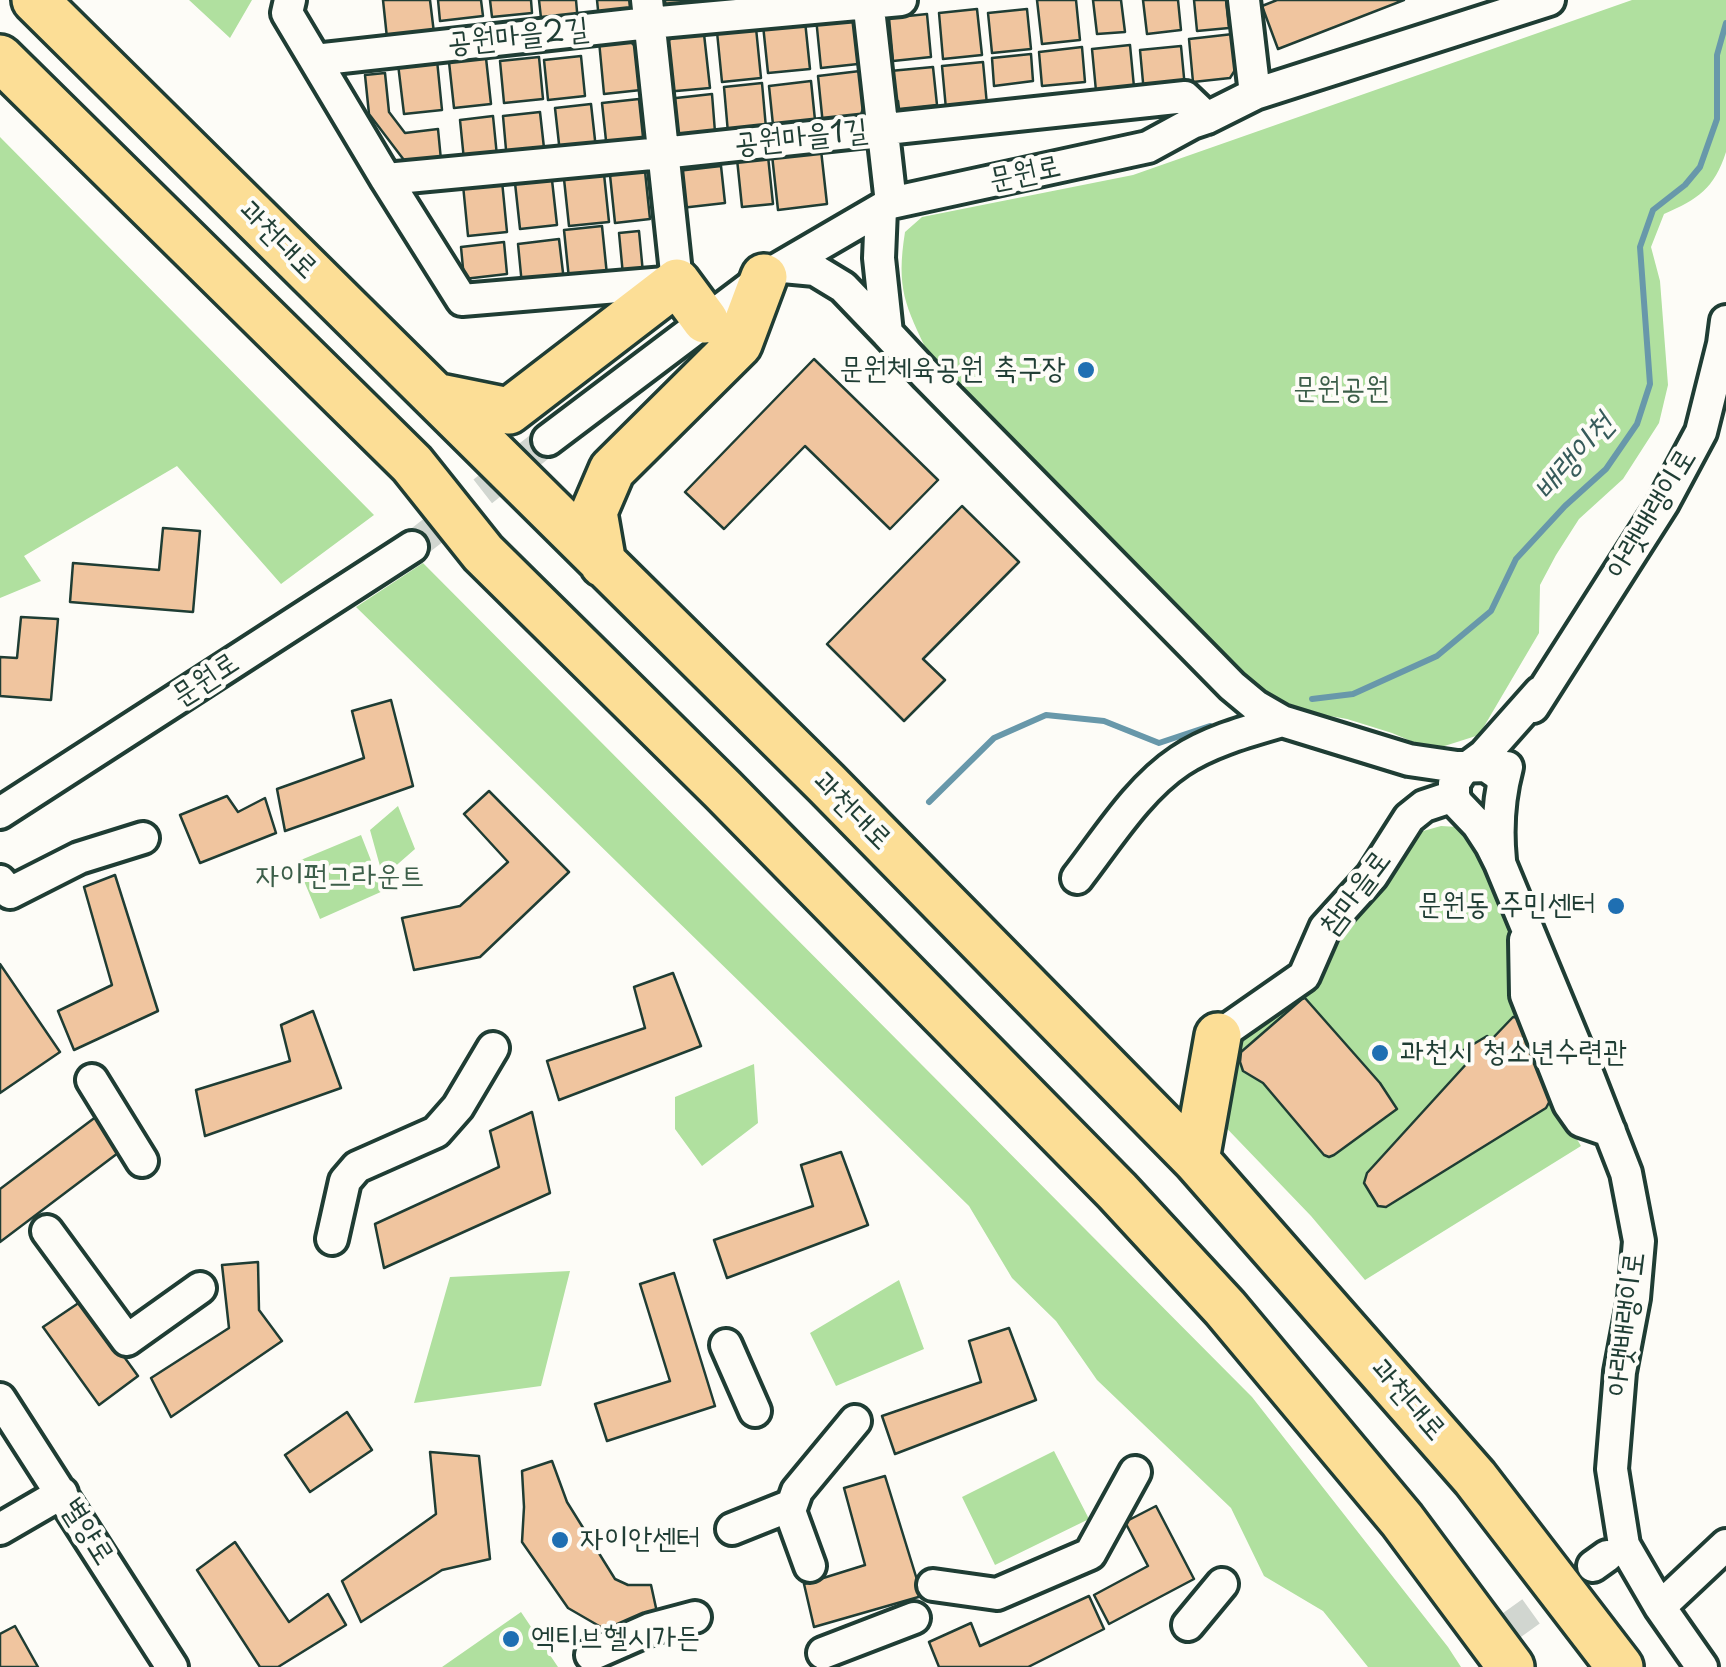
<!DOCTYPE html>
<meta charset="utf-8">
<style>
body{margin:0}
canvas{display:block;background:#fdfcf7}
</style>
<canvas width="1726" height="1667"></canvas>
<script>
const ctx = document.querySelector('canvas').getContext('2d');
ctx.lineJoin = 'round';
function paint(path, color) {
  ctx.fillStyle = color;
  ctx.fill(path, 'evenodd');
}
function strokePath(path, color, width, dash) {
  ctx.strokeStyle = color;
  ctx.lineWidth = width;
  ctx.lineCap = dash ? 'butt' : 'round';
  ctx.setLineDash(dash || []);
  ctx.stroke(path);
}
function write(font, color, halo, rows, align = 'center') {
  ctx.font = font + ' "Playpen Sans","Poor Story",sans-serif';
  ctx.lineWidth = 8;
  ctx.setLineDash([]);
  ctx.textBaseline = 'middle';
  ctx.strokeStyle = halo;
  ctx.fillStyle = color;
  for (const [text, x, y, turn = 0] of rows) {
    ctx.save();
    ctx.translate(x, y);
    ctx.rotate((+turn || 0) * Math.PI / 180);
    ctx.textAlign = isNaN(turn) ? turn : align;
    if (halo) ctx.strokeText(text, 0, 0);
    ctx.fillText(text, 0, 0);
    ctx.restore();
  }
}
const green = new Path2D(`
 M189,0H252L230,38Z
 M1632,0H1726V152C1714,189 1698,199 1664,214L1651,247L1660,281L1668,385L1659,423L1623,479L1579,519L1556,555L1540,585L1539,633L1479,735L1432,750L1392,733L1347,719L1267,705L929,355C905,305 896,289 905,232L922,217L1133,175Z
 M0,137L374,515L281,584L177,466L24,556L41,581L0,598Z
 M423,563L1252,1397L1448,1647L1461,1667H1368L1323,1611L1264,1576L1231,1508L1097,1380L1056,1321L1012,1278L969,1206L356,607Z
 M398,806L415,849L383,877L370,830Z
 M1441,826L1458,827L1469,834L1515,937L1552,1097L1581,1146L1365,1280L1311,1216L1188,1088L1312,977L1338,929L1386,879L1402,858L1416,833Z
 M361,835L383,891L320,919L296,862Z
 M754,1064L758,1123L702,1166L675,1129V1097Z
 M570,1271L541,1386L414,1403L450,1277Z
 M899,1280L924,1349L836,1386L810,1333Z
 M1054,1451L1089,1519L995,1565L962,1497Z
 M521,1612L558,1667H442Z`);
const stream = new Path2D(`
 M1312,699L1353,694L1437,656L1491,611L1516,559L1565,506L1606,469L1637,424L1650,384L1640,247L1653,210L1685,185L1700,167L1717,119V55L1726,23
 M929,802L994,738L1046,715L1104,721L1159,743L1210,726`);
const building = new Path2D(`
 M383,0H430L434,33L387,38Z
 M438,0H481L483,16L440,21Z
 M490,0H531L532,13L492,17Z
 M539,0H576L578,23L542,27Z
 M597,0H636L637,16L599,20Z
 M656,0H700L701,5L657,9Z
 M1037,0H1076L1080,40L1042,44Z
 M1093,0H1121L1125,32L1097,34Z
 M1143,0H1178L1181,30L1147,34Z
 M1194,0H1226L1229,28L1197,31Z
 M1277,0H1404L1278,49L1262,6Z
 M977,9L982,55L943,59L939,13Z
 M1027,9L1031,49L992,53L988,13Z
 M853,14L858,64L821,68L816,18Z
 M927,14L931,57L893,61L889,18Z
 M805,21L810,69L768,73L763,25Z
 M756,28L761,78L722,82L717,32Z
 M704,34L710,88L665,92L661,49L672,37Z
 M1233,34L1237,67L1230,78L1193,82L1189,39Z
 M627,38L637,48L641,90L604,94L599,41Z
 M1130,45L1134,87L1096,91L1092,49Z
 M1181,46L1185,88L1144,93L1140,50Z
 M1082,47L1085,82L1042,86L1039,52Z
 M1031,54L1033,81L994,86L992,58Z
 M581,56L585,96L548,100L544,60Z
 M539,57L543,99L504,103L500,61Z
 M486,58L491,104L454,108L449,62Z
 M437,60L442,110L404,114L398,64Z
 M983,62L987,105L946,109L942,66Z
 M933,67L937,105L899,109L898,101H893L890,71Z
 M860,71L864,105L859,121L823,125L818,76Z
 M385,73L389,112L405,133L438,129L441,160L407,164L369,114L365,75Z
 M811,81L815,120L773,125L769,86Z
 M762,83L766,128L728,133L724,87Z
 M712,94L715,132L671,137L667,99Z
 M639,99L643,137L634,147L607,150L602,103Z
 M591,104L596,149L560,153L555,108Z
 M540,112L545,157L507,161L503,116Z
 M493,116L497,156L464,160L460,120Z
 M821,150L827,204L778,210L772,155Z
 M768,156L773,204L742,207L737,159Z
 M721,166L725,203L681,208L677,171Z
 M645,171L650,219L615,223L610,175Z
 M604,174L609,222L569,226L564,179Z
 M552,180L557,225L520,229L515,183Z
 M502,181L507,232L468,236L463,185Z
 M602,226L607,275L569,279L564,230Z
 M639,231L643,273L623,275L619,233Z
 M559,239L564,281L522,285L518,244Z
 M504,242L507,274L464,279L461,247Z
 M814,359L938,480L890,529L805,446L724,529L685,492Z
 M962,506L1019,562L923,659L945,680L904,721L827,644Z
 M163,528L200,531L193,612L70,602L73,563L159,570Z
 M21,617L58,619L51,700L0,696V657L17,658Z
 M391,700L413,786L285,831L277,789L364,758L352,711Z
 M489,791L569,872L480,957L414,970L402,918L460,906L508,862L464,814Z
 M227,796L238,812L265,798L276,833L200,863L180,815Z
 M115,875L158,1011L74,1050L58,1011L112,985L84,887Z
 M0,964L60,1052L0,1093Z
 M673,973L701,1046L559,1100L547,1061L645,1028L634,987Z
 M1305,998L1380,1083L1397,1109L1334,1155L1329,1157L1324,1155L1263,1083L1243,1071L1240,1062L1241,1052L1302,999Z
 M313,1011L341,1088L205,1136L196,1090L290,1061L281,1025Z
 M1513,1017L1520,1018L1552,1097L1546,1108L1386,1207L1378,1206L1364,1183L1367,1173L1469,1061L1462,1051L1487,1036L1491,1040Z
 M532,1112L550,1193L384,1268L375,1224L499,1167L490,1131Z
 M97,1116L118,1153L0,1242V1189Z
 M841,1152L868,1225L727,1278L714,1240L813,1206L801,1165Z
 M258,1262L259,1310L282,1341L171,1417L151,1378L229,1328L222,1265Z
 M674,1273L715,1406L607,1441L595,1404L670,1381L640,1284Z
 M83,1300L138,1376L99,1405L43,1327Z
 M1009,1328L1036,1400L895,1454L882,1416L981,1382L969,1341Z
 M347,1412L372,1450L310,1492L285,1455Z
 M430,1452L479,1456L490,1559L442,1570L361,1622L342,1581L436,1514Z
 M552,1461L567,1502L615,1579L628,1585H651L658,1617L606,1630L568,1608L522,1542L524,1507L522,1471Z
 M885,1476L922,1596L814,1627L804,1584L865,1565L844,1488Z
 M1156,1506L1194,1579L1109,1624L1094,1595L1148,1566L1125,1522Z
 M235,1542L289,1622L328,1594L346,1625L278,1667H260L197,1570Z
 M1089,1596L1104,1629L1028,1667H939L929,1642L971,1623L980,1646Z
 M15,1626L38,1667H0V1634Z`);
const minorTunnel = new Path2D(`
 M412,547L548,440
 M1470,1655L1575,1580`);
const minor = new Path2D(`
 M290,0L287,13L386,179L462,300L677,282L647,0
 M868,0L891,203
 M1244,0L1255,94
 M315,60L649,23L901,0
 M386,179L662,153L1185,97L1207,118
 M881,209L879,258L887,333L927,376L1232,686L1256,706L1282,721L1409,760L1457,767L1486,766L1499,775L1503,783
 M783,267L815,270L843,287L887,333
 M548,440L764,277L891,203L1148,147L1192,123L1207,118L1255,94L1549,0
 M1540,692L1484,755L1461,772L1454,783V796L1457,803L1478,825L1491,845L1500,863L1587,1073L1626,1173L1639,1241L1634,1298L1620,1372L1612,1469L1624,1545L1660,1607L1702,1667
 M1533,707L1663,503L1701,432L1723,344L1726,321
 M0,813L412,547
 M1500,860C1497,830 1499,797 1507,767
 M1077,878C1108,838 1138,789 1180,761C1210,741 1248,731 1282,721
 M0,881L10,893L79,858L143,838
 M1525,940L1526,995L1569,1104L1581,1121L1610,1131
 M1218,1036L1304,976L1325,928L1372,876L1409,818L1424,806L1454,796
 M92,1080L142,1161
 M47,1231L127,1340L200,1288
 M332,1239L345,1181L357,1167L436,1132L458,1107L493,1048
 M726,1345L755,1411
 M0,1399L172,1667
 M0,1529L62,1493
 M732,1529L792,1505
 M810,1566L790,1511L797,1491L855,1421
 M1593,1566L1607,1556
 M933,1585L997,1594L1090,1554L1135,1472
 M1660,1607L1726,1545
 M1188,1625L1222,1584
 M823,1653L914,1618
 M591,1655L650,1629L695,1617`);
const highway = new Path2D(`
 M35,0L826,783L1196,1160L1475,1478L1620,1667
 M0,58L412,464L483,553L723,790L1117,1191L1225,1308L1402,1520L1511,1667
 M435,396L509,411L677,282L705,320
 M603,564L594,512L612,470L739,344L764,277
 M1196,1160L1218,1036`);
const markers = [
 [1086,370,10,"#1f6fb2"],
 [1616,906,10,"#1f6fb2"],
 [1380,1053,10,"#1f6fb2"],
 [560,1540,10,"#1f6fb2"],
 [511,1639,10,"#1f6fb2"]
];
const streetNames = [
 ["공원마을2길",518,37,-6],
 ["공원마을1길",801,138,-6],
 ["문원로",1025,174,-12],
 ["과천대로",278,240,45],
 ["아랫배랭이로",1652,514,-59],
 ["문원로",206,680,-33],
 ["과천대로",852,811,45],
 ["참마을로",1356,893,-53],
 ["아랫배랭이로",1627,1324,-83],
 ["과천대로",1408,1400,49],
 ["별양로",87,1532,58]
];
const poiNames = [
 ["문원체육공원 축구장",1066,370,"right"],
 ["문원동 주민센터",1596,906,"right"],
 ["과천시 청소년수련관",1400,1053],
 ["자이안센터",580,1540],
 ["엑티브헬시가든",531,1639]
];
const parkNames = [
 ["문원공원",1341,390],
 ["자이펀그라운트",340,877]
];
const waterNames = [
 ["배랭이천",1575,458,-49]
];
paint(green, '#b0e09f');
strokePath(stream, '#6898aa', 6);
paint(building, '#f0c59f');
strokePath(building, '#1f3d34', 2.5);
strokePath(minorTunnel, '#d1d6d0', 30, [30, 15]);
strokePath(minor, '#1f3d34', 38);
strokePath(highway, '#1f3d34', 52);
strokePath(minor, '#fdfcf7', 30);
strokePath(highway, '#fcde96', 45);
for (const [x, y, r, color] of markers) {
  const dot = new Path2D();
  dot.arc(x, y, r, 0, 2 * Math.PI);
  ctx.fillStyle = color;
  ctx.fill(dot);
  strokePath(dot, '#fdfcf7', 4);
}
write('30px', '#1f3d34', '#fdfcf7', streetNames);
write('30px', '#1f3d34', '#fdfcf7', poiNames, 'left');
write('30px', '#3c5e49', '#fdfcf7', parkNames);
write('italic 32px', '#375b5b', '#fdfcf7', waterNames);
</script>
